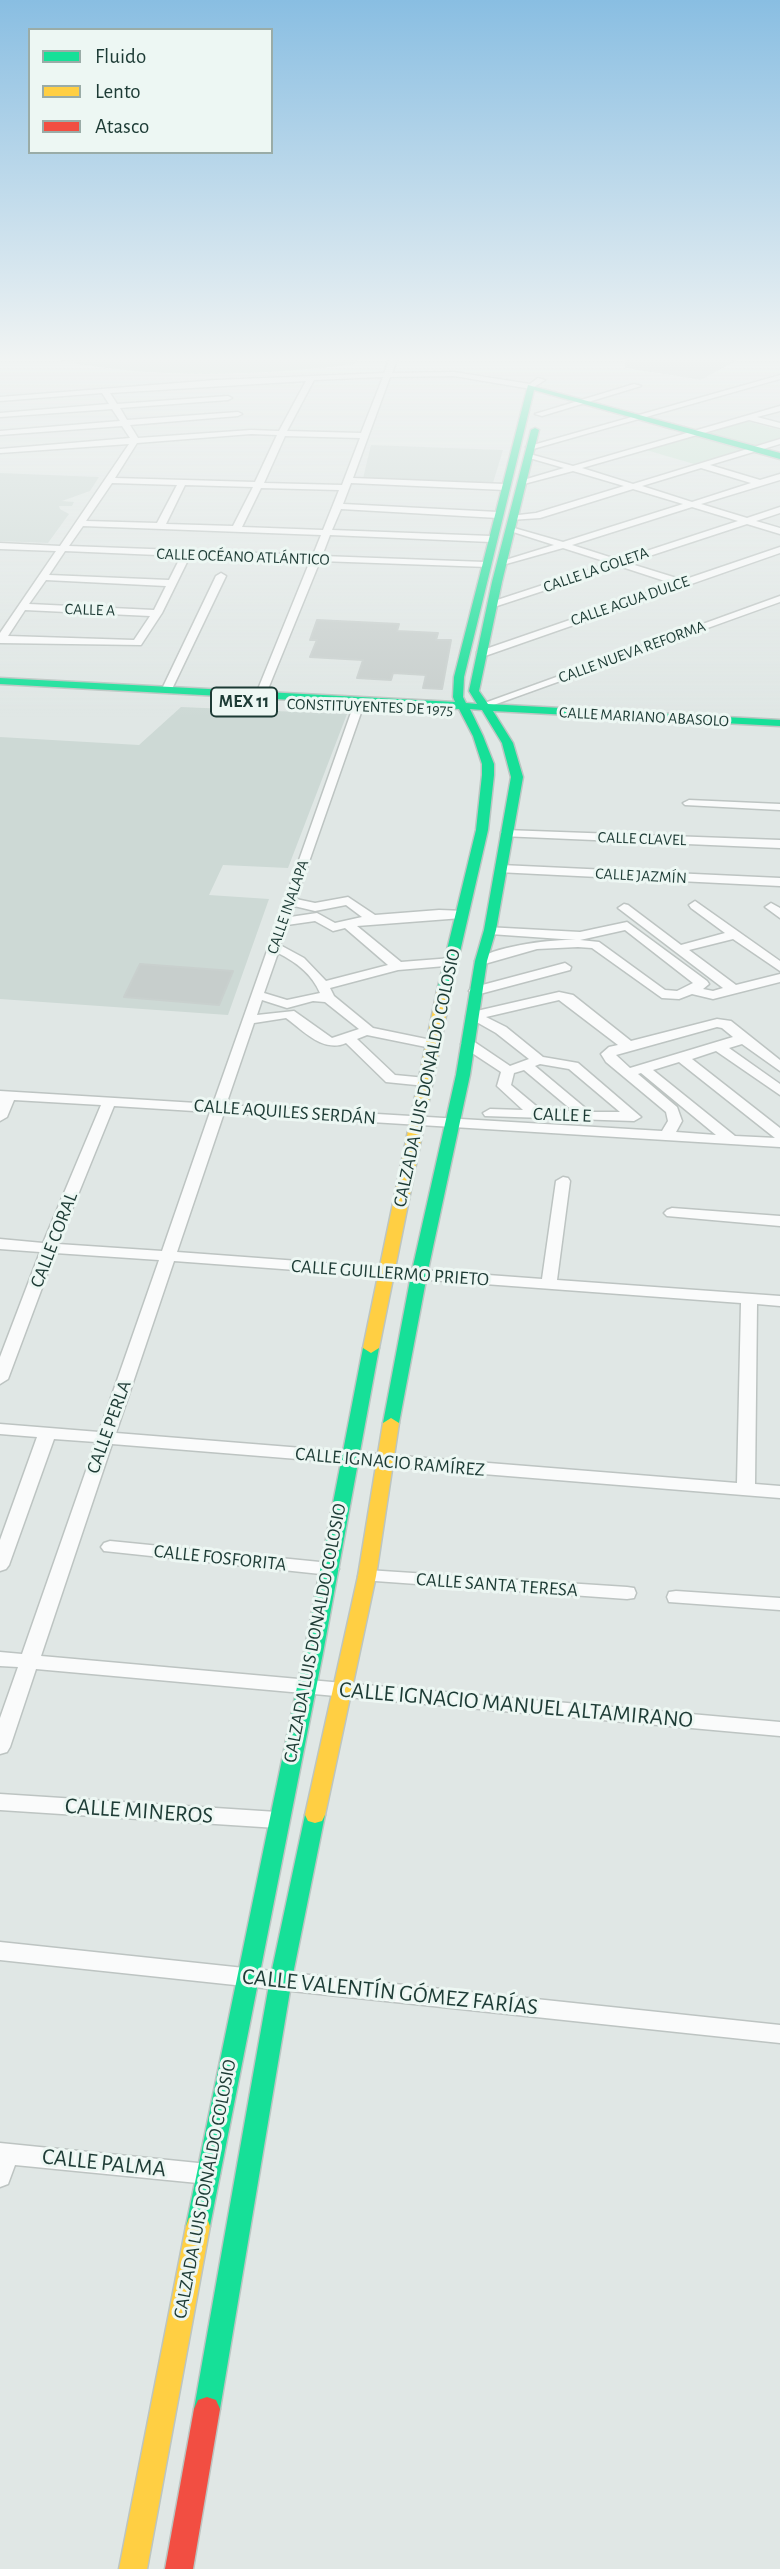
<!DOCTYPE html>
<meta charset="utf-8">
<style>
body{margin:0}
#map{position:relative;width:780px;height:2569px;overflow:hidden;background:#e0e7e5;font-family:"Alegreya Sans",sans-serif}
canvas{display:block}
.legend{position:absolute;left:28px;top:28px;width:245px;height:126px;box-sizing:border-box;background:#edf7f3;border:2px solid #9aaca7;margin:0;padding:9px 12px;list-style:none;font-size:21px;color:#1d3b35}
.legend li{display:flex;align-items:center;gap:14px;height:35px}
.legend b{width:35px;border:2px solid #9aaca7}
</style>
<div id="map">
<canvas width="780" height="2569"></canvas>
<ul class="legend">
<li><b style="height:9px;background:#16e098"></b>Fluido</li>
<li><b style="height:9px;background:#ffcf43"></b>Lento</li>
<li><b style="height:9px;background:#f24e42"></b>Atasco</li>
</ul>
</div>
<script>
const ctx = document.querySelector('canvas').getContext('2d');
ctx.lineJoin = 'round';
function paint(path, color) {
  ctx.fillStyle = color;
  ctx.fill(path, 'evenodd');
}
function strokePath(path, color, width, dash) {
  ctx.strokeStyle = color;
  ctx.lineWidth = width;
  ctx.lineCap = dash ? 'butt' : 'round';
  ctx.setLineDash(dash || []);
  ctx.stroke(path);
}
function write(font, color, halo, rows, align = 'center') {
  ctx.font = font + ' "Alegreya Sans",sans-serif';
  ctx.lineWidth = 6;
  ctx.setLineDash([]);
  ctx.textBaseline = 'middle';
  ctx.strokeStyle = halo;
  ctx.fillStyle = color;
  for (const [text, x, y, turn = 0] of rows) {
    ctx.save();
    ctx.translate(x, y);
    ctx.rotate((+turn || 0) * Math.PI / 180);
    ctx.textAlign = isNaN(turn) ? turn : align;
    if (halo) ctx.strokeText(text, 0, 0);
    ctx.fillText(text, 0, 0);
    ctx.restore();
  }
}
const built = new Path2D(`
 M371,445L503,450L493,483L363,478Z
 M0,473L99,477L90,491L62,501L74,502L72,506H59L60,509L69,514L48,543L0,541Z
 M181,707L347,714L288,868L223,865L209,895L269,899L228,1015L0,999V737L139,745Z`);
const green = new Path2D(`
 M60,360H357L353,364C260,376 152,380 60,360Z
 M747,421L780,430V438L753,446L708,433Z
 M695,435L746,449L694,464L646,450Z`);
const building = new Path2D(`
 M626,360H735L701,379L626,367Z
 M317,620L399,624L397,631L438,633L436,640H451L442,689L423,688L426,675L393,673L391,680L357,678L363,660L310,657L317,640H310Z
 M140,964L233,971L219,1005L124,997Z`);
const street = new Path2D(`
 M389,360H397L392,373L454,372L530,384L538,378L545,380L531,389L454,376L390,377L353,478L505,484L509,487L505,490L351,483L343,504L498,512L502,515L498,518L341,509L332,530L491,536L496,539L491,542L330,535L322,556L485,562L488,563V567L320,561L266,694L261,697L256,694L310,561L190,556L162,613L141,645L0,643V633L56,551L0,549V543L60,546L129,444L0,453V449L130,438L122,426L0,435V431L120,421L112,409L0,417V413L109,404L102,393L0,401V397L216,380L384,373ZM383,377L361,433L287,431L314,380ZM306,381L279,431L251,430L138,438L130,425L238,416L242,414L238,412L127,420L120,408L228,400L232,398L228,396L117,404L110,393ZM251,434L277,435L255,482L115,478L137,443ZM285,436L360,438L342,485L264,483ZM112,483L177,485L157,523L86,521ZM185,485L253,487L233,526L166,524ZM261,488L339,490L323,530L242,527ZM83,526L321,535L313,555L69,546ZM65,551L181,556L169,580L49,575ZM46,580L166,586L154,610L29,604ZM25,610L150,616L134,640L8,636Z
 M780,375V379L533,449L526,447Z
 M634,384L641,386L542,416L535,414Z
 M780,406V411L757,417L780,423V428L749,420L582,468L633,484L780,439V444L710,465L760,480L780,474V480L701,504L747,518L780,507V513L756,521L780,528V534L747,524L628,563L683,580L780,547V553L485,656H477V652L674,584L619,566L494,607H488V603L610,563L563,548L499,566V562L554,545L507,530V526L563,542L683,504L633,489L540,518L510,520V516L536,513L624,486L573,471L520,485V481L564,468L526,457V453L573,466ZM701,468L751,483L692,502L642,486ZM692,507L738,521L619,560L572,545Z
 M221,573L226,576L172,689L163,691L162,689L216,576Z
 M780,596V602L488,707L479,705Z
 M358,704L363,707L296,899L315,903L348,897L375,915L439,910L466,911V917L462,918L357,926L401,962L452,958L457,959V965L398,970L330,988L334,996L373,1028L436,1041L438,1044L431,1048L367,1035L357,1039L395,1075L426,1078L433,1082L426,1086L386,1082L346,1043C323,1053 304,1031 286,1018L254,1023L226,1105L662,1131L668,1121L666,1112L606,1062L601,1054L609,1047L618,1045L559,1000L486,1017L506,1027L543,1057L578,1063L641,1117L634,1121L485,1116L483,1113L490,1109L523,1110L497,1086L501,1072L463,1047L461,1044L463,1041H473L510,1066L529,1059L496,1033L466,1016L468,1013L559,992L573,995L631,1041L717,1019L731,1021L780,1060V1071L742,1044L729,1048L780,1084V1095L716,1051L692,1059L780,1128V1147L224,1113L177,1252L542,1279L556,1181L563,1177L568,1178L570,1181L557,1280L780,1296V1306L757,1304L755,1484L780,1486V1498L112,1444L41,1656L780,1722V1736L36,1669L10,1747L7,1752L0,1754V1718L18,1667L0,1666V1652L22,1654L96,1442L54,1439L9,1565L6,1569L0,1571V1540L37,1437L0,1434V1424L99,1432L159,1260L55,1253L8,1379L0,1384V1357L40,1252L0,1249V1239L43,1243L101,1105L14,1100L7,1117L0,1121V1091L213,1104L353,707ZM346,905L362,917L335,923L317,913L290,917L294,906L315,911ZM315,921L333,931L345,928L388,965L326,981L304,958L280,945L287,925ZM278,953C296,962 312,974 320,993L287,1000L264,993ZM262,1000L287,1008L313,1001L325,1002L359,1029L332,1038L294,1011L257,1015ZM717,1027L722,1028L733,1037L630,1068L616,1055ZM679,1062L775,1138H776L735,1136L653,1070ZM540,1064L569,1069L620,1112H590L535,1066ZM524,1070L573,1111L541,1110L511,1085L514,1073ZM641,1073L716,1135L676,1132L682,1121L677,1107L638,1074ZM114,1106L210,1112L162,1251L58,1244ZM174,1261L741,1303L737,1483L116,1433Z
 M689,800L780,804V810L685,805L683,803Z
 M505,830L780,840V848L501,836V832Z
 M501,865L780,878V886L497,872V866Z
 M695,901L780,961V971L733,939L689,950L736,985L780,974V982L713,999L692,994L679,999L662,998L592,948L578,947L537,949L481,965L475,961C493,946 552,939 576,940L490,934L486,933V927L580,932L627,922L707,981L709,984L703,989L713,991L723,988L618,908L624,904L628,905L681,945L725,933L691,908L689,905ZM625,930L693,983L677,991L665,990L599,942L580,940Z
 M771,903L780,908V918L765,907Z
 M565,963L571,967L570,970L476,995L469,991L471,988Z
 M672,1208L780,1216V1226L667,1216L664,1213L667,1210Z
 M110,1541L330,1563L336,1565L339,1569L336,1573L330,1575L104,1551L101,1547L104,1543Z
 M367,1570L627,1587L634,1588L636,1593L634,1598L627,1599L361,1580L358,1576L361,1572Z
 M676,1591L780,1598V1610L669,1602L667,1597L669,1592Z
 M0,1794L277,1812L284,1814L287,1820L284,1826L277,1828L0,1810Z
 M0,1942L780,2025V2043L0,1960Z
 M0,2143L208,2164L216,2167L220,2174L216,2181L208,2184L15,2165L8,2184L0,2187Z`);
const fast = new Path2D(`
 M528,385L780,453V459L534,390L464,677L463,697L466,703L477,704L469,691L492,582L531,430L535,428L539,430L502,582L479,691L488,704L780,720V726L493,711L513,743L523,777L496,930L487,961L470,1075L427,1275L399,1423L391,1428L383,1423L411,1275L456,1075L475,961L484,930L511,777L502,743L482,710L470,709L483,736L494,764V775L488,830L451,991L444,995L437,991L476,830L482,775V764L473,736L459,709L0,684V678L455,702L453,697L454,677Z
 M371,1343L379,1348L323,1653L210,2226L207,2234L198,2237L189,2234L186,2226L304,1653L363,1348Z
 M315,1807L322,1809L325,1815L292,1979L220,2409L216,2418L207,2421L198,2418L194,2409L270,1979L305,1815L308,1809Z`);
const slow = new Path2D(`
 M444,987L451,991L379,1348L371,1353L363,1348L437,991Z
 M391,1418L399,1423L376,1576L325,1815L322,1821L315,1823L308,1821L305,1815L358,1576L383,1423Z
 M198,2215L207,2218L210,2226L147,2569H119L186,2226L189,2218Z`);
const jam = new Path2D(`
 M207,2397L216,2400L220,2409L193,2569H165L194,2409L198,2400Z`);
const farStreetnames = [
 ["CALLE OCÉANO ATLÁNTICO",243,557,2],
 ["CALLE LA GOLETA",596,570,-19],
 ["CALLE AGUA DULCE",630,601,-19],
 ["CALLE A",90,610,2],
 ["CALLE NUEVA REFORMA",632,652,-20],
 ["CONSTITUYENTES DE 1975",370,707,2],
 ["CALLE MARIANO ABASOLO",644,717,3],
 ["CALLE CLAVEL",642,839,2],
 ["CALLE JAZMÍN",641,876,3],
 ["CALLE INALAPA",288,907,-71]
];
const shields = [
 [244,702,66]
];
const shieldNames = [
 ["MEX 11",244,702]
];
const streetNames = [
 ["CALZADA LUIS DONALDO COLOSIO",427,1078,-78],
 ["CALLE AQUILES SERDÁN",285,1112,4],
 ["CALLE E",562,1115,2],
 ["CALLE CORAL",54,1240,-69],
 ["CALLE GUILLERMO PRIETO",390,1273,4],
 ["CALLE PERLA",109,1427,-70],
 ["CALLE IGNACIO RAMÍREZ",390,1462,5],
 ["CALLE FOSFORITA",220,1558,6],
 ["CALLE SANTA TERESA",497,1585,4],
 ["CALZADA LUIS DONALDO COLOSIO",315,1633,-79],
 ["CALZADA LUIS DONALDO COLOSIO",205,2189,-79]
];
const nearStreetnames = [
 ["CALLE IGNACIO MANUEL ALTAMIRANO",516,1705,5],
 ["CALLE MINEROS",139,1811,4],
 ["CALLE VALENTÍN GÓMEZ FARÍAS",390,1992,6],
 ["CALLE PALMA",104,2163,6]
];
paint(built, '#cdd9d5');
paint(green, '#c7e2d2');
paint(building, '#c7cecc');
strokePath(building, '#c9d0ce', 2);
strokePath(street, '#bdc4c2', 3);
strokePath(fast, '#bcc5c2', 3);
strokePath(slow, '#bcc5c2', 3);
strokePath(jam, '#bcc5c2', 3);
paint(street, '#fafbfb');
paint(fast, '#16e098');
paint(slow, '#ffcf43');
paint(jam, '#f24e42');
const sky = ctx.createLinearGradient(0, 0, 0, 719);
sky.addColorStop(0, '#89bee2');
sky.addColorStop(0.5, '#f1f4f3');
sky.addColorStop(1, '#f1f4f300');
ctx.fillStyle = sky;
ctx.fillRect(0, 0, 780, 719);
write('16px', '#1d3b35', '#edf7f3', farStreetnames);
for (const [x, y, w] of shields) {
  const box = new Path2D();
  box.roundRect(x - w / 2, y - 14.5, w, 29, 5);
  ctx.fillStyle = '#edf7f3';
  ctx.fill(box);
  strokePath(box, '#1d3b35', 2);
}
write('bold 18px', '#1d3b35', null, shieldNames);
write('19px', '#1d3b35', '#edf7f3', streetNames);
write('23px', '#1d3b35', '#edf7f3', nearStreetnames);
</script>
